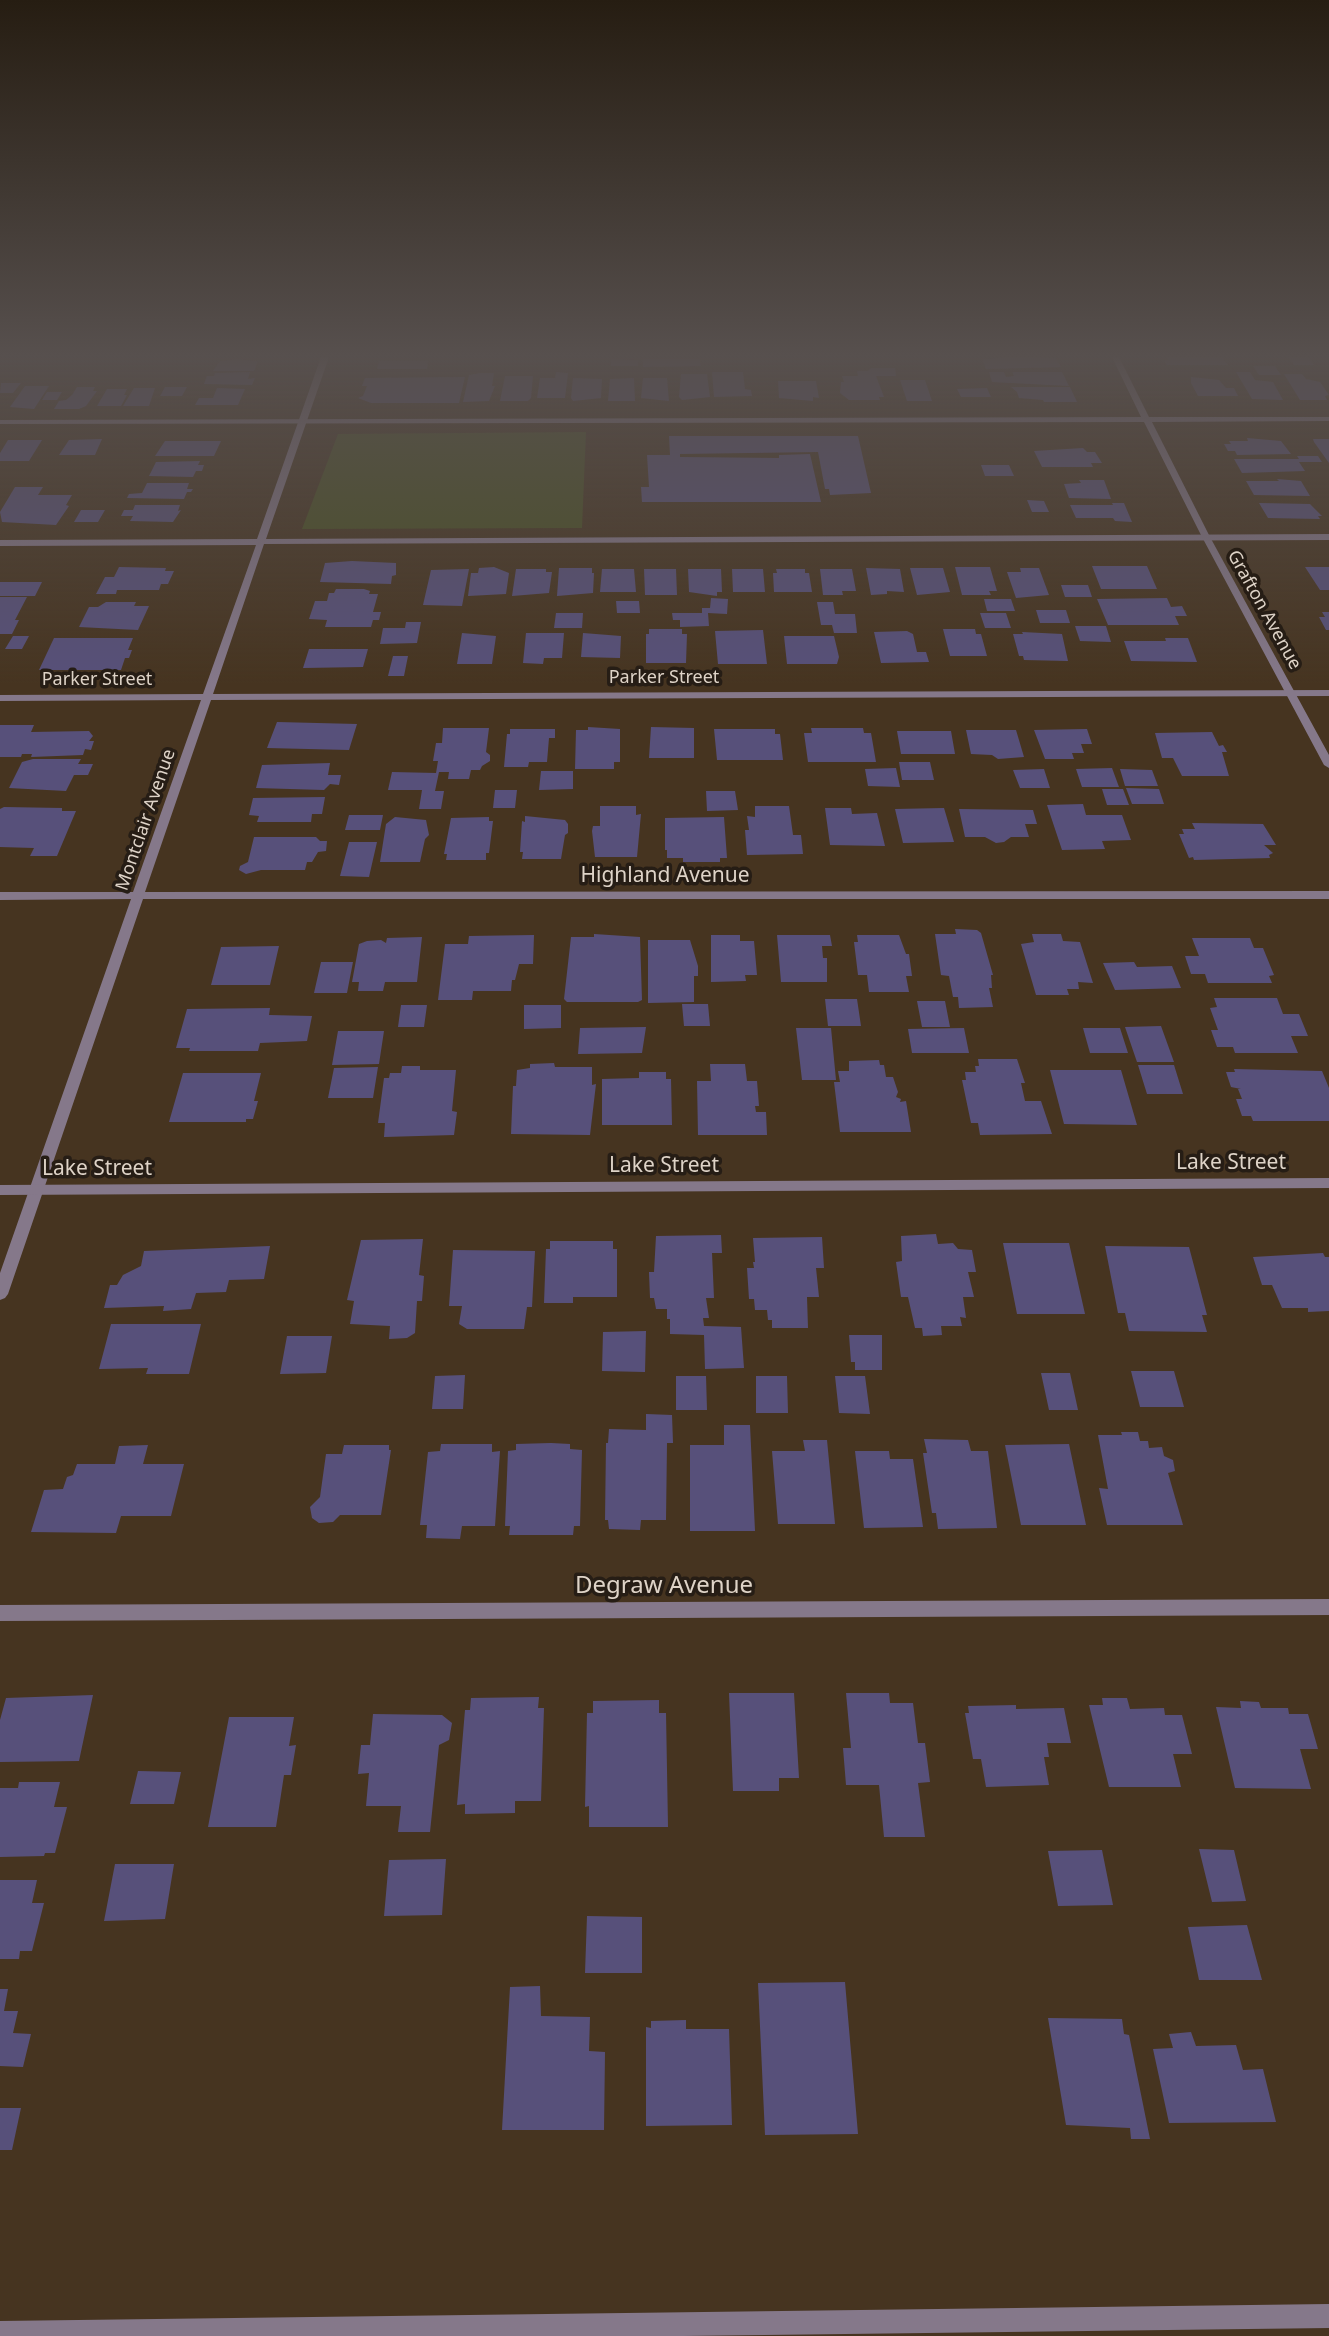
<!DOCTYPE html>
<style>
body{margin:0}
canvas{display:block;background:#463420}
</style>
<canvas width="1329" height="2336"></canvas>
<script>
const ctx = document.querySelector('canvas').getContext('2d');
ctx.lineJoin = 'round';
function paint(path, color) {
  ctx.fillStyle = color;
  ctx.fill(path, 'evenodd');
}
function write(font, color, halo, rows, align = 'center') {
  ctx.font = font + ' "Noto Sans",sans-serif';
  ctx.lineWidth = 7;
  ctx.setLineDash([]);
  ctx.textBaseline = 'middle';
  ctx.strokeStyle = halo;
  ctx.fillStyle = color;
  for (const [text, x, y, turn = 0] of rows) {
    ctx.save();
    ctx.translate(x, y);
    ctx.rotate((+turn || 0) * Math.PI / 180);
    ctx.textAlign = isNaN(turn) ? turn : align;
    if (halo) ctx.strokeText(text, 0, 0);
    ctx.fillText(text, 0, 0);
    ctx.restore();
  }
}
const green = new Path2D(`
 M586,432L582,528L302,529L338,434Z`);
const building = new Path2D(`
 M1013,357L1056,358L1061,367L986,369L982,359Z
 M1167,357H1222L1228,365H1167L1164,360H1169Z
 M1289,357H1309L1314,365H1294Z
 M237,359L258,361L254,371H213L220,361Z
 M611,359L638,360V366H611Z
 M643,359H700L701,366L643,367Z
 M379,361H428L427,369H377Z
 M1253,366H1275L1281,375H1259Z
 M871,368H895L896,376H876L884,397H879L880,400H849L840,393L841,382H844L842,376H858L857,371H868Z
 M250,372L248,379L255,378L252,385L204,384L207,376H214L215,373Z
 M556,372L568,373L565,398H537L540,378H555Z
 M712,372H743L745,389L751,390L752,396L714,397Z
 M989,372H1004L1006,377L1014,376L1012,372H1062L1069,386L992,382Z
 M1236,372H1250L1255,380L1273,382L1283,400L1252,399Z
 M480,373H494L492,386H495L489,401L463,402L469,375Z
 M681,374H707L710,397L682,400L679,397Z
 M1284,374H1302L1306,379L1320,382L1329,395L1325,396L1327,400H1300Z
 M505,376H533L531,398L528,401H500Z
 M465,377L459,403H371L358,398L363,396L367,386H362L365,378Z
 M1191,377L1219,380L1226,388H1234L1238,396H1198L1191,383Z
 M573,378L602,379L601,398L573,401L571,398Z
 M634,378L635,401H608L610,379Z
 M643,378H667L669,401L641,398Z
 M900,380H925L932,401H907Z
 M778,381H816L819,398L813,397V401L779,398Z
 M1,383H21L13,393H0Z
 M25,386H49L34,409L10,407Z
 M77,387H95L93,391H97L86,406L79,409H54L59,401L66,400L72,395Z
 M165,387H187L182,396H160Z
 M1011,387H1070L1077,402H1044L1043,400L1019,398L1017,392Z
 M134,388H155L149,406H123Z
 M217,388L245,389L238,405H195L199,398H213Z
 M987,388L991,397H961L957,389Z
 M107,389H127L124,395H127L121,406H97Z
 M47,392H62L57,400H42Z
 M669,436H858L871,493L830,495L829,489H825L818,452L680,454V457L779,458V455L810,454L821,502H642L641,487H649L647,455H670Z
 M1247,438L1281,441L1291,454L1237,455L1235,451H1228L1224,444H1231L1229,441H1248Z
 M102,439L95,455H59L69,440Z
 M1313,439H1329V463L1314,442Z
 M8,440H42L29,461H0V453Z
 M165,441H221L214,456H155Z
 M1083,448L1087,452H1095L1102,463H1091L1093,467H1042L1034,451Z
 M1297,456H1318L1322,462H1299L1305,471L1242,473L1234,459H1299Z
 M200,461L198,465H204L202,471H196L193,477L149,476L156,462Z
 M981,465H1009L1014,476H985Z
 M1277,479L1301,481L1310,496L1254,495L1246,481H1279Z
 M1079,480H1104L1111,499L1069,498L1064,484L1081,483Z
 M147,483H189L187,489H193L191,492H187L184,499L127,498L129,494L142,493Z
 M15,487H43L38,495H72L66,505L69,506L56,525L2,522L0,512Z
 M1027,500L1044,501L1049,512H1032Z
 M1112,503H1124L1132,522L1115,521L1113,518H1076L1070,505H1113Z
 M1259,503L1310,504L1322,516H1318L1320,519L1268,518Z
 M135,505H180L178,511L181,510L173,522L130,521L133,516H121L124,510H133Z
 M81,510H105L98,522H74Z
 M352,561L396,563V575L392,576L391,584L320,582L325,563Z
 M1092,566H1147L1157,589H1101Z
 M119,567L166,568L165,571H174L168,584H161L159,590H117L116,594H96L105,577H114Z
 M494,567L509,573L506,594L468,596L471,573H478L479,568Z
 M955,567H990L997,591H989L991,595H962Z
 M1305,567H1329V590H1320Z
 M559,568H592V573H594L593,593L557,596Z
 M866,568L900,569L904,592L887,591V594L871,595Z
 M910,568H943L950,592L917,595Z
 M1020,568H1039L1049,595L1016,598L1007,572H1021Z
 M469,569L462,606L423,605L431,570Z
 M516,569H546V572H552L549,593L512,596Z
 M602,569H634L636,592H600Z
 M644,569H676L677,595H645Z
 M688,569H721L722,592H717V596L689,592Z
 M732,569H763L765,592H733Z
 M776,569H805V573H809L812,592H774L773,573H777Z
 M820,569H852L856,591H842L843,595H823Z
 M0,582H42L35,596H0Z
 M1061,585H1088L1092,597H1065Z
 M336,589H364L370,591L369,594H378L373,612H381L379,620H373L371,627H325L327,620L309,619L315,601H327L329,593H334Z
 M0,597H27L15,620H19L12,634H0Z
 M711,598L728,599L727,614L708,613L709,626L680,627V620H673L672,613H702V608H710Z
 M1167,598L1171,607L1182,606L1187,616H1175L1179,625H1108L1097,599Z
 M984,599H1011L1015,611H987Z
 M616,601H639L640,613H617Z
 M106,602H136L134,606H149L138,630L79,627L89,607H98Z
 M817,602H833L835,614H855L857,633H834L832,625H821Z
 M1036,610H1066L1070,623H1040Z
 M1322,612H1329V630H1326L1319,617H1325Z
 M556,613H583L582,628H554Z
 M980,613H1006L1011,628H985Z
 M406,622H421L417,643L380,644L383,628H405Z
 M1075,626H1106L1111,642L1080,641Z
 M649,629H682V634H687L686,663H646V634H649Z
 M943,629H975L976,634H981L987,656H950Z
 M763,630L767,664H718L715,631Z
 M907,631L913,634L917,652H926L929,662L881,663L874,632Z
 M1022,632L1062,634L1068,661L1024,660L1023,656H1019L1013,634H1023Z
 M462,633L496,636L492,664H457Z
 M526,633H564L562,658H544L543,664L523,663Z
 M583,633L621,636L620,658L581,657Z
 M13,636H29L22,649H5Z
 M784,636H834L839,657L837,664H787Z
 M54,638H133L128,650H132L129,658H125L121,670H39Z
 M1165,638H1188L1197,662L1131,661L1124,641H1166Z
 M309,649H368L363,667L303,668Z
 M393,656H408L404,676H388Z
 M277,722L357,724L349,750L267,748Z
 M0,725H34L31,732L89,731L93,736L89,741H94L91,750L85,749L83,755L31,757L32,754H22L21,757H0Z
 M588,727L620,729V762H614V769H575L576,730H588Z
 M651,727L694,728V758H649Z
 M443,728H489L486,752L490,755V761L482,766L480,770H471L469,779H448L449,772H439L435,791H444L441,809H419L422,790H388L392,772L436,773L438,761H433L436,743H442Z
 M811,728H863L864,733H871L876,762H808L804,733H812Z
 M510,729H555V738H549L547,762H529L528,767H504L507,734H510Z
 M714,729H775V734H780L783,760H717Z
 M1087,729L1092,744H1081L1084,753H1072L1074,759H1045L1034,730Z
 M966,730H1016L1024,757L998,759L992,755L971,754Z
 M897,731H951L955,754H901Z
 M1212,732L1219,746L1223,745L1227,752H1222L1229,776H1182L1173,758H1162L1155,733Z
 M33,759H81L78,764H93L88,775H74L66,791L9,788L22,762Z
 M899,762H930L934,780H902Z
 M330,763L328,775H341L339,785L330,784L324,790L256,788L262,765Z
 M896,768L900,787L868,786L865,769Z
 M1112,768L1119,787H1082L1076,769Z
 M1044,769L1050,788H1020L1013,770Z
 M1120,769L1152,770L1158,786H1125Z
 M541,771H573V789L539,790Z
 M1126,788L1159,789L1164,804H1132Z
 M1102,789H1123L1129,805H1107Z
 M495,790H517L515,808H493Z
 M706,791H735L738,810L707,811Z
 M325,797L322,814H312L311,822H257L259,816L249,815L253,798Z
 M1083,804L1086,815H1122L1131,840L1102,841L1105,849L1062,850L1047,805Z
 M600,806H636V815L641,814L637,857H595L592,831L593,826H600Z
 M755,806H789L793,835H801L803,854L747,855L745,830H749L747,816L755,817Z
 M4,807L62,808V811H76L57,856H30L34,848L0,847V809Z
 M825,808H851L852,814L877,813L885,846L830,845Z
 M944,808L954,842L903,843L895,809Z
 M959,809L1033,810L1037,824H1025L1029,837H1011L1004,842L996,843L985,837H965Z
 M349,815H383L380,830H345Z
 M525,816L565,820L568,824V833L565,835L561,859H522L523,852H520L522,821L525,822Z
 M395,817L426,820L429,835L425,839L420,862H380L386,824Z
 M489,817V821H493L489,853H486V860H446L447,854H444L451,818Z
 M724,817L727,858H720V862H683V858H667V850H665V818Z
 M1192,823L1263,824L1276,845H1264L1273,853L1269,855L1270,858L1194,860L1193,857L1189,858L1179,834H1184L1182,829H1195Z
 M254,837H316L320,841H327L326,851L318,852L312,862H307L305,870H261L246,874L239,870L240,866L248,862Z
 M349,842H377L369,877L340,876Z
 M955,929L977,930L981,933L993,975H991L992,988H989L993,1007L959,1008L958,997H953L949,976L941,975L935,934H956Z
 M594,934L640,937L642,1000L638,1002H567L564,999L571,937H594Z
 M1032,934H1061L1063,941L1080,942L1093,983L1078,982L1079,989H1067L1069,995H1036L1021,944L1034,942Z
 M534,935L533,964H519L515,980H512L511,991H473L472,1000H438L445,944H468L469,936Z
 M711,935H740V941H754L757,975H745L746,981L711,982Z
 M777,935H830L832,946H822L823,958H827V982H781Z
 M857,935H899L906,954H909L912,976H906L909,992H869L867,975H858L854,942H858Z
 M422,937L417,982H385L383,991H358L359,982H352L359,944L367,941L381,940L386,943L387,938Z
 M1192,938H1250L1254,948H1263L1274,975L1269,976L1272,983H1208L1205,974H1191L1185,956H1199Z
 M648,940H690L698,966V976H694V1002L648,1003Z
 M279,946L270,985H211L221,947Z
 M321,962H353L347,993H314Z
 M1134,962L1137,967L1172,966L1181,988L1115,990L1103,963Z
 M1214,998H1277L1283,1014H1299L1308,1036H1291L1298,1053H1235L1233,1047H1217L1211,1030H1218L1210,1008L1217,1007Z
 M825,999H857L861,1026H828Z
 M917,1001H945L950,1027H922Z
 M682,1004H708L710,1026H684Z
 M401,1005H427L424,1027H398Z
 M524,1005H561V1028L524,1029Z
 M270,1008L269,1015L312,1016L307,1041L260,1043L258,1051H189L190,1048H176L187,1009Z
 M1161,1026L1174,1062H1137L1125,1027Z
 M646,1027L642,1053L578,1054L580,1028Z
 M796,1028H831L836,1080H802Z
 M964,1028L969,1053H912L908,1029Z
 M1083,1028H1120L1128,1053H1090Z
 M338,1031H384L379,1064L332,1065Z
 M978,1059H1017L1025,1083H1021L1025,1101H1041L1052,1134L980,1135L978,1123H971L962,1080H966L965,1072H976L975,1066H979Z
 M879,1060L880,1065H884L886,1077H893L898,1092L896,1097L901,1099L900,1102L906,1101L911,1132H840L834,1082H840L838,1071H849V1061Z
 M554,1063L555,1067H592V1085L596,1084L590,1135L511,1134L513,1086H516L517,1070L530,1068V1064Z
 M710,1064H745L747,1081H757L759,1106H755L756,1112H766L767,1135H698L697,1081H711Z
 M1138,1065H1174L1183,1094H1147Z
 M402,1066H420V1070H456L452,1111L457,1112L454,1135L384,1137L385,1123H378L384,1078H389L390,1073H401Z
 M378,1067L373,1098H328L334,1068Z
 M1234,1069L1322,1071L1329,1088V1121H1253L1251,1116H1242L1236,1099H1242L1238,1089H1241L1231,1087L1226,1072H1235Z
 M1050,1070H1121L1137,1125L1064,1124Z
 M639,1072H666V1079H671L672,1125H602V1079L639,1078Z
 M183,1073H261L254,1101H258L253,1119H246V1122H169Z
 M936,1234L938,1244L953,1243L958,1249L972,1250L976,1272H968L974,1297H963L966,1318L960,1317L962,1326H941L942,1335L923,1336L922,1328H915L908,1297H901L896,1262L902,1261L901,1236Z
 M721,1235L722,1253H712L714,1298H706L709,1318H703L704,1326L741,1327L744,1368L705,1369L704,1335L670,1334V1319H667V1309H656L654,1298H650L649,1272H654L656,1236Z
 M822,1237L824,1268H816L819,1297H807L808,1328H772V1320H768L767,1310H755L754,1299H749L747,1268H754L753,1262H755L753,1238Z
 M423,1239L419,1275L424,1276L422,1301H417L415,1333L407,1338L389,1339L390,1326L350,1324L354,1301L347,1300L361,1240Z
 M550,1241H613V1249H617V1297H573V1303H544L546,1249H550Z
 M1003,1243H1069L1085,1314H1017Z
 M270,1246L264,1279L229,1280L226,1292L196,1293L191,1309L163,1311L164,1306L104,1308L110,1285H117L123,1275L141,1266L144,1251Z
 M1105,1246L1189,1247L1207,1315H1202L1207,1332L1129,1331L1125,1313H1118Z
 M453,1250L535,1251L532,1307H527L524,1329H467L459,1324L462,1306H449Z
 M1323,1253L1325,1257H1329V1311L1308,1312V1308H1282L1272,1285H1262L1253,1257Z
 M111,1324H201L189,1374H146L148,1368L99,1369Z
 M646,1331L645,1372L602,1371L603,1332Z
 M849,1335H882V1370H855V1362H851Z
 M287,1336H332L326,1373L280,1374Z
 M1131,1371H1174L1184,1407H1140Z
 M1041,1373H1070L1078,1410H1049Z
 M465,1375L463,1409H432L435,1376Z
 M676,1376H706L707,1410H676Z
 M756,1376H787L788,1413H756Z
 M835,1376H865L870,1414L839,1413Z
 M646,1414L672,1415L673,1443H667L666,1520H641L640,1530L609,1529L608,1520H605L606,1443H608L609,1429L646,1430Z
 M724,1425H750L755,1531H690V1445H724Z
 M1121,1432H1138L1140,1441H1148L1149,1448L1162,1447L1164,1456L1173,1460L1175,1471L1168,1473L1183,1525H1107L1099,1488L1108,1489L1098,1435H1122Z
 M924,1439L968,1440L971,1451H988L997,1528L938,1529L936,1513H932L923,1453H927Z
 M803,1440H827L835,1524H778L772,1451H805Z
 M551,1443L570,1444V1449L582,1450L580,1526H574L573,1535H509L510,1526H505L508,1451L516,1450V1444Z
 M441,1444H492V1452L500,1451L495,1526H462L460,1539L426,1538L427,1525H420L428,1452L440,1451Z
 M1069,1444L1086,1525H1021L1005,1445Z
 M148,1445L143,1464H184L171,1516H121L116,1533L31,1532L44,1490L63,1489L67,1477L73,1475L77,1464H115L119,1446Z
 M344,1445H389V1450H391L381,1515H340L333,1522L319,1523L312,1518L310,1507L320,1497L326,1454H342Z
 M855,1451H889L890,1459H913L923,1527L864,1528Z
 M729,1693H794L799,1778H779V1791H733Z
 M846,1693H889L890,1703H913L918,1743H925L930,1782L918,1783L925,1837H884L879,1785H846L843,1748H851Z
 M93,1695L79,1761L0,1762V1720L6,1698Z
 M539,1697L538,1708H544L541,1801H515V1813L465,1814V1804L457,1805L465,1710H470L471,1698Z
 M1102,1698H1127L1130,1709L1164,1708L1165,1715H1182L1192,1754H1173L1181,1787H1109L1089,1705H1103Z
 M659,1700V1713H666L668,1827H589V1806L585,1807L587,1713H593V1701Z
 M1240,1701L1259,1702L1261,1708H1288L1289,1714H1308L1318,1749H1300L1311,1789L1235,1788L1216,1707L1241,1708Z
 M1016,1705V1709L1064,1708L1071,1743H1047L1049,1757H1044L1049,1785L986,1787L981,1759H973L965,1713H969L968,1706Z
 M373,1714L442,1715L452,1723L449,1740L439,1745L430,1832H398L401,1806H366L369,1773L358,1774L361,1745H370Z
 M229,1717H294L289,1746L296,1745L291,1775H284L276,1827H208Z
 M138,1771L181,1772L174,1804H130Z
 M19,1782H60L54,1807H67L55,1853H45L44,1856L0,1857V1788H18Z
 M1199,1849L1234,1850L1246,1901L1212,1902Z
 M1102,1850L1113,1905L1058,1906L1048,1851Z
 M446,1859L442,1915L384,1916L389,1860Z
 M115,1864H174L165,1919L104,1921Z
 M0,1880H37L32,1903H44L32,1951H20L19,1959H0Z
 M587,1916L642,1917V1973H585Z
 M1247,1925L1262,1980H1199L1188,1927Z
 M845,1982L858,2134L765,2135L758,1983Z
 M540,1986L541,2016L590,2017L589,2051L605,2052L604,2130H502L510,1987Z
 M0,1989H8L4,2011H18L13,2033L31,2034L23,2067L0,2066Z
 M1048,2018L1122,2019L1124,2034L1129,2035L1150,2139H1131L1130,2128L1066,2125Z
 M686,2020V2029H729L732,2125L646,2126V2027L651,2028V2021Z
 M1191,2032L1196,2046L1236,2045L1243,2070L1263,2069L1276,2122L1169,2123L1153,2049L1173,2048L1169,2034Z
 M0,2108H21L12,2150H0Z`);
const minor = new Path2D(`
 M321,357H329L266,539L1329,534V540L264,544L213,694L1329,690V696L211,700L145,892L1329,891V899H143L8,1294L5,1298L0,1300V1273L131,899L0,900V892H133L201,700L0,701V695L203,694L256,545L0,546V540L257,539Z
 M1329,1599V1615L0,1621V1605Z
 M1329,2304V2328L684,2336H0V2321Z`);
const tertiary = new Path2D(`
 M1112,357H1119L1149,417H1329V421L1152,422L1210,537L1329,755V768L1324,765L1202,537L1144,422L0,424V420L1141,417Z
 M1329,1178V1188L0,1195V1185Z`);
const farStreetnames = [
 ["Grafton Avenue",1264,610,61],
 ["Parker Street",664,678],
 ["Parker Street",97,680],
 ["Montclair Avenue",146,820,-71]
];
const streetNames = [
 ["Highland Avenue",665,876],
 ["Lake Street",1231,1163],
 ["Lake Street",664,1166],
 ["Lake Street",97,1169]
];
const nearStreetnames = [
 ["Degraw Avenue",664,1586]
];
paint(green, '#495022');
paint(building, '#57507a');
paint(minor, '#85788a');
paint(tertiary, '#85788a');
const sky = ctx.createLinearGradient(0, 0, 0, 684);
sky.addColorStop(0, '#261d12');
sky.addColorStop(0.52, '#57504e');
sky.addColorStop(1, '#57504e00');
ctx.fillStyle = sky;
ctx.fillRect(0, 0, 1329, 684);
write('18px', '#ded3c7', '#261d15', farStreetnames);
write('21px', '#ded3c7', '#261d15', streetNames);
write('24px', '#ded3c7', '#261d15', nearStreetnames);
</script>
